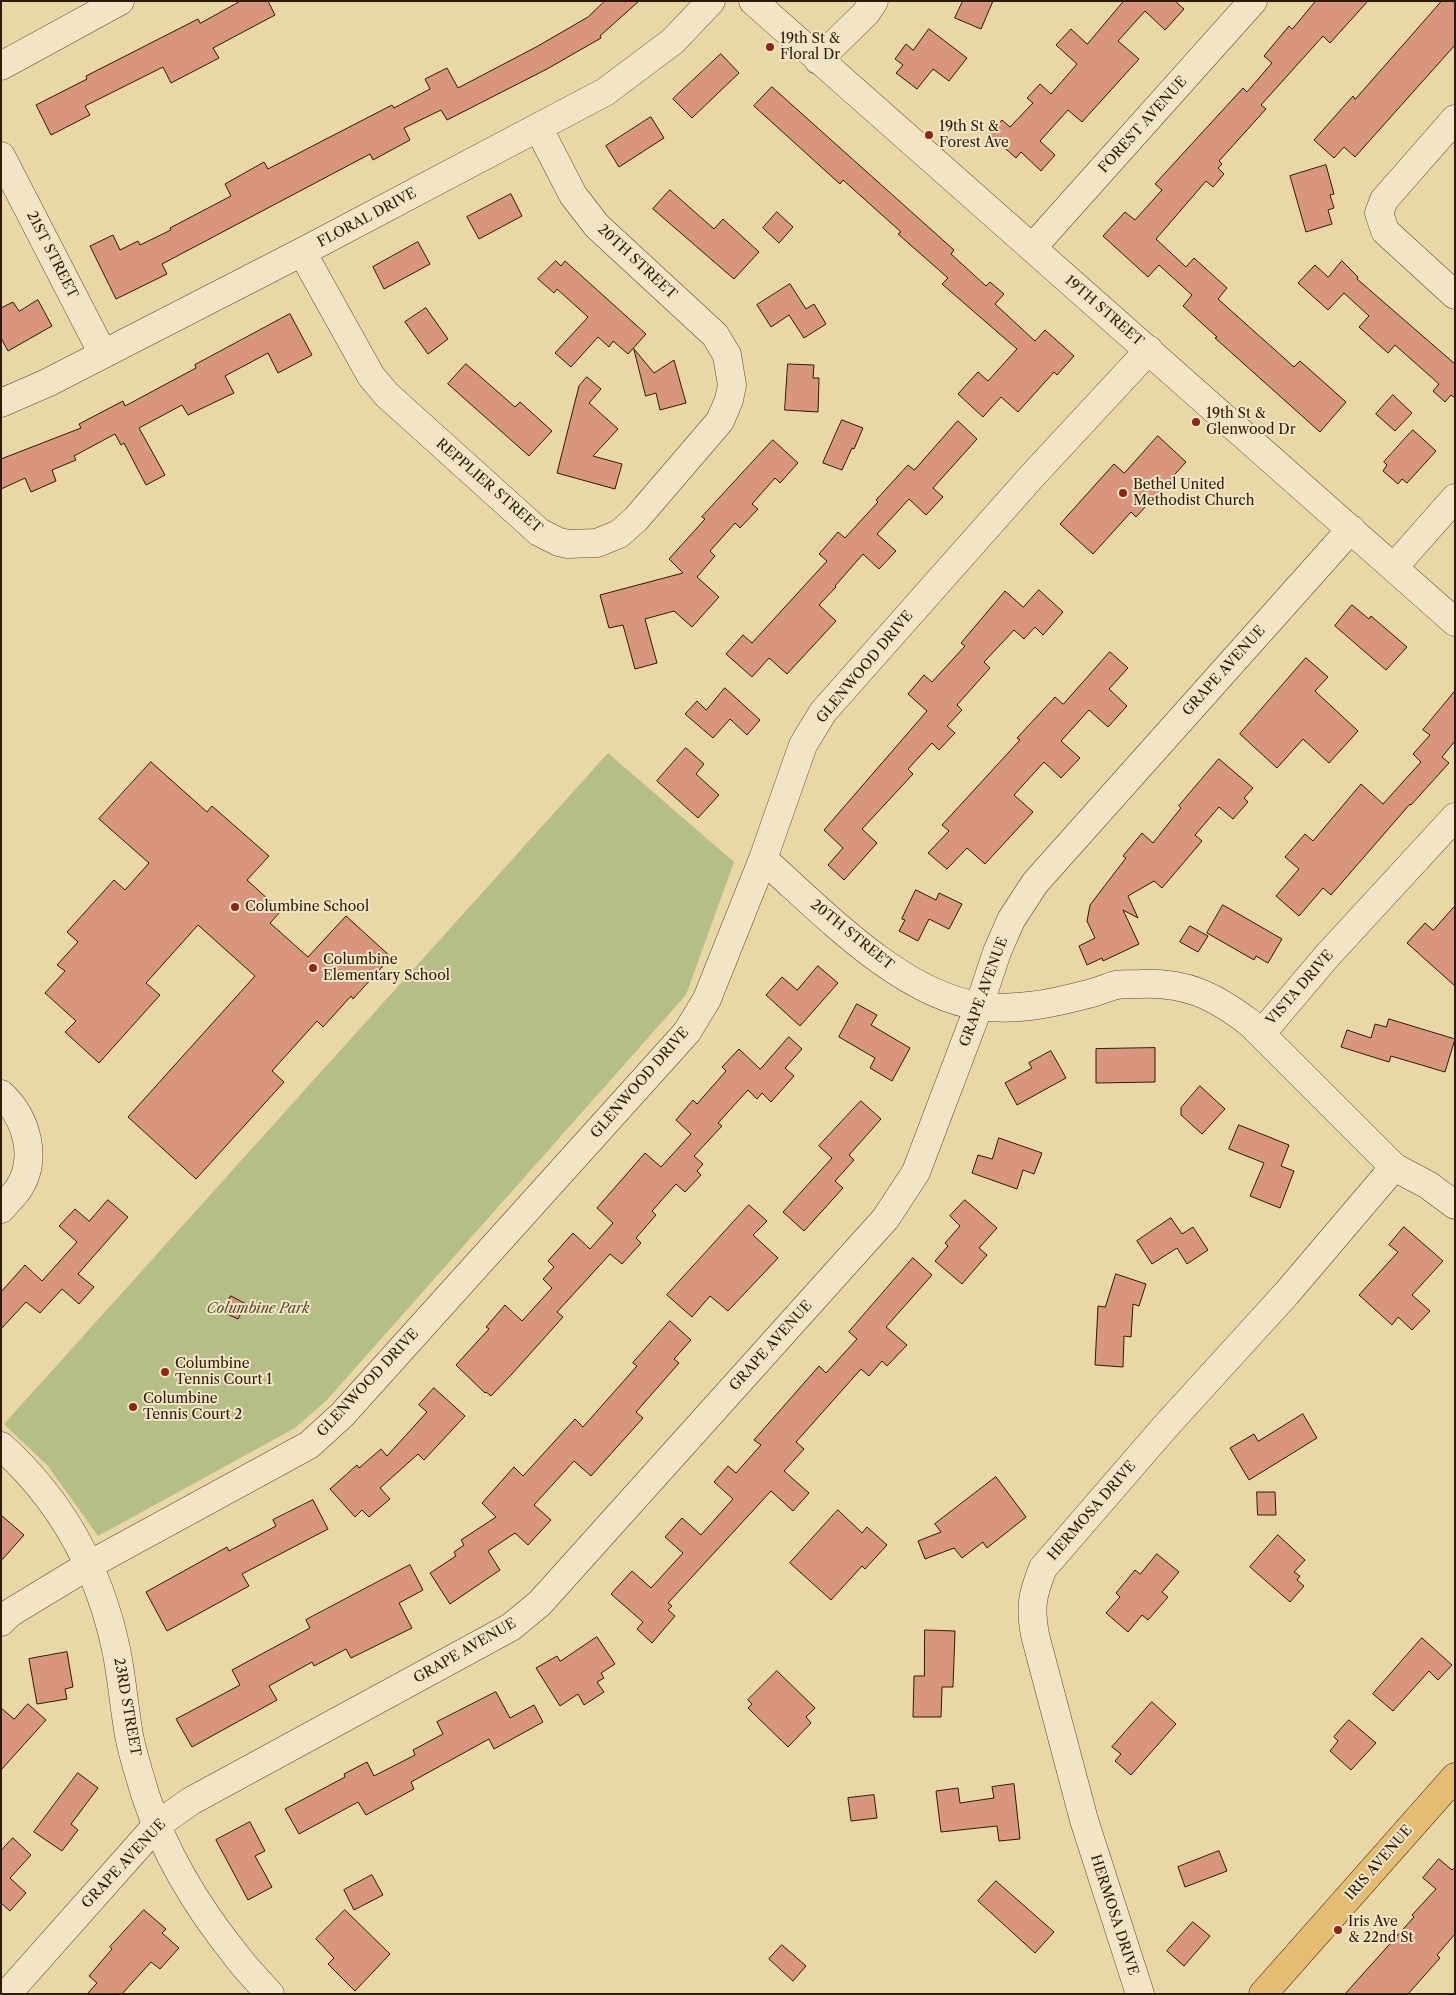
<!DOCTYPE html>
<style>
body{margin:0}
#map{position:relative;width:1456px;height:1995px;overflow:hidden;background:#e9d7a6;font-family:"Libre Caslon Text",serif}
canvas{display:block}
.frame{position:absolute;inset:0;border:2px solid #2d1a09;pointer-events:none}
</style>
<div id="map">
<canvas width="1456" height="1995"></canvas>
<div class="frame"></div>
</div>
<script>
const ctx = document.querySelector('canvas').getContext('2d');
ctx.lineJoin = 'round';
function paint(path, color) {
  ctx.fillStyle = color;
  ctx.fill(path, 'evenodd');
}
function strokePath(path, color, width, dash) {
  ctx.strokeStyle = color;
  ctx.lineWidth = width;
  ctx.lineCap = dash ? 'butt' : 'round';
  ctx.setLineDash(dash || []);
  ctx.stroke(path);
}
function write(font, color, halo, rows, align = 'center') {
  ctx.font = font + ' "Libre Caslon Text",serif';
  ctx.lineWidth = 4;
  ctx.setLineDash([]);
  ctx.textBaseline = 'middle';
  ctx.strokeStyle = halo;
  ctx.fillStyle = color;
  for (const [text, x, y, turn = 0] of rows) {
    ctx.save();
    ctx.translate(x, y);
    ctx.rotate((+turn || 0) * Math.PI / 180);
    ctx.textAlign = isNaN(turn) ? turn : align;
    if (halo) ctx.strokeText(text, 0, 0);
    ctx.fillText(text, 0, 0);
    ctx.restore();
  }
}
const green = new Path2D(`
 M608,753L734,862L686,995L326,1401L295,1428L98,1536L48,1466L4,1424Z`);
const building = new Path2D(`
 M241,1H268L275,15L213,48L219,58L171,83L163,67L85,106L90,115L51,135L36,105L87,79L86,76L198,19L200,23Z
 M605,1H639L600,36L601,38L547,69L447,120L441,110L404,128L410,140L373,160L370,154L162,264L167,274L116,299L90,246L113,235L120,250L138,241L140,245L171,230L170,228L231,196L225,184L264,162L268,169L392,105L394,108L430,89L425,79L447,68L458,88L538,46L588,17Z
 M963,1H993L981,29L955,18Z
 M1124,1H1175L1184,9L1165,30L1145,11L1118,41L1139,59L1082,122L1068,110L1040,141L1055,155L1041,171L1021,152L1016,158L989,134L1002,120L1010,127L1033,103L1027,98L1040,84L1051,94L1077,64L1056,45L1071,29L1087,44Z
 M1316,1H1368L1330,43L1323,36L1261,105L1266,109L1219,161L1222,164L1218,168L1224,174L1213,187L1206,181L1156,239L1186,267L1194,258L1227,288L1218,299L1294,367L1300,361L1346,402L1320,432L1215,338L1217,337L1183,306L1192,295L1159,265L1148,277L1103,236L1125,212L1135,220L1162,190L1155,184L1243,88L1247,92L1272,63L1264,56L1289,26L1292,29Z
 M1442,1H1455V45L1355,157L1344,147L1334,158L1314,140L1353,96L1355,99Z
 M929,29L967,58L949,81L933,69L917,89L896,73L903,65L895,59L906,44L913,50Z
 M721,54L739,73L692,118L673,99Z
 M772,87L954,250L951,254L986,286L990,282L1004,294L995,304L1035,341L1045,330L1074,356L1057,375L1054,372L1018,412L1001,397L983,417L958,394L978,372L988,381L1017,349L942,284L948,278L898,234L901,232L843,180L840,184L754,106Z
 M651,117L664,138L619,167L606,146Z
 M1326,165L1334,194L1330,195L1334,208L1328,210L1332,224L1306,232L1290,176Z
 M670,190L714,229L723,219L759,252L734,279L653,209Z
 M511,194L522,216L479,239L467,217Z
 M777,212L793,227L779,243L763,228Z
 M418,242L430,264L384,289L373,267Z
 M556,261L561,266L565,261L646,334L628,354L613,341L609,347L598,337L571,367L555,353L588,317L557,289L554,293L538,279Z
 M1342,261L1358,277L1357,279L1455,364V398L1451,395L1445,402L1433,391L1439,384L1395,345L1388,353L1359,327L1369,316L1344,293L1328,310L1298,283L1315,265L1328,277Z
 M790,284L806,309L814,304L826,324L804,338L789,315L771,327L757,305Z
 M38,300L52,326L8,351L1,338V308L13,302L19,311Z
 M426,308L448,339L428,354L405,322Z
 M290,314L312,355L278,373L268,353L225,376L234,393L188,415L182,405L139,428L165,475L146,485L124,443L121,445L115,434L74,456L76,460L52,470L56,481L31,492L25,478L1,489V459L81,428L79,424L123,401L125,406L196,368L195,365Z
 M634,349L654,373L674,360L686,403L660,410L656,393L646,396Z
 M466,364L515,407L520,402L552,431L529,456L448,384Z
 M788,364L814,365L813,378H819L818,412L785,410Z
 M587,377L601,389L589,403L618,429L593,456L622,464L615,489L557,473L579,386Z
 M1393,395L1412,413L1395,431L1376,414Z
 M842,420L863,428L854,449L852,448L842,470L823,463Z
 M958,421L977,439L933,488L943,497L926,515L909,499L877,534L896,551L879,569L863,554L835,586L836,587L819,605L836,621L787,674L769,658L752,677L726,654L743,635L752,643L827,561L819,554L838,532L845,538L878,502L876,500L908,465L914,470Z
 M1413,430L1436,451L1407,483L1402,479L1398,484L1383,471L1387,465L1384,462Z
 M1158,436L1186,462L1136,517L1131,512L1093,554L1060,524L1114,464L1124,473Z
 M773,440L798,463L780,483L775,478L752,504L758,509L740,528L735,523L710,551L715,556L697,577L719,597L692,627L674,611L645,619L657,663L635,669L623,625L609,628L600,595L683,573L669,559L705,519L702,517Z
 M1039,590L1063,612L1043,635L1035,627L1024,639L1014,630L984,662L990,668L957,705L962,710L947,726L955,733L939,750L932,743L908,769L913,774L862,829L877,843L844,880L828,865L843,848L824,830L927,711L908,694L924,675L932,682L965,646L961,643L1005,591L1023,607Z
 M1352,605L1369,619L1371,616L1407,647L1386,670L1335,626Z
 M1110,652L1128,668L1109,689L1127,706L1108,727L1089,710L1061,741L1080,758L1061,778L1044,762L1014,795L1033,812L985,864L967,848L947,869L928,853L949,831L942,825L1020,740L1017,738L1055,697L1063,704Z
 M1306,658L1328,677L1315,691L1358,731L1329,763L1303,739L1277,768L1240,734Z
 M725,688L760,720L747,735L730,719L713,738L685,714L697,701L706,710Z
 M1455,691V741L1442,757L1449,763L1411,805L1410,804L1331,895L1323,888L1299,916L1276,896L1299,869L1285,857L1305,834L1313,841L1361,784L1383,804L1421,762L1413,754L1430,735L1423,730Z
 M686,748L704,764L696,774L719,795L698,818L657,781Z
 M1219,759L1253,788L1244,798L1248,802L1233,819L1219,807L1195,835L1202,841L1162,888L1154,881L1128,896L1138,918L1123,910L1139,944L1103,961L1102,958L1087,965L1079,946L1095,938L1087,921L1090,905L1126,858L1123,856L1142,833L1153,843L1181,808L1179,806Z
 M151,762L207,812L212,806L269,856L247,880L281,911L270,923L308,957L346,916L391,957L353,999L351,996L323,1027L317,1021L272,1071L284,1082L196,1179L128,1117L255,976L198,925L146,983L160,995L99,1063L65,1032L76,1021L45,993L65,971L57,965L78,942L67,932L114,880L125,890L149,863L99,819Z
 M916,890L936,900L939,893L962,904L949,929L929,919L918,941L899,931L905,920L902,919Z
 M1223,905L1282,939L1268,963L1256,956L1254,960L1207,933Z
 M1455,906V986L1407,943L1425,923L1433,930Z
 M1190,926L1208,936L1198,952L1180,942Z
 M818,966L838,983L800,1026L766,995L782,977L797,990Z
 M857,1004L877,1015L871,1025L910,1048L892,1081L870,1068L875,1058L839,1037Z
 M1389,1019L1455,1039L1445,1072L1391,1056L1389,1062L1341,1047L1347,1030L1371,1038L1375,1024L1386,1027Z
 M789,1037L802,1049L785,1068L794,1076L771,1102L762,1093L757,1099L748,1090L718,1123L722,1126L694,1156L703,1164L697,1171L701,1175L685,1192L676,1184L652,1211L656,1215L636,1238L641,1243L622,1264L610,1254L557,1312L563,1317L511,1375L491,1396L486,1392L485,1393L456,1365L489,1329L486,1327L505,1305L522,1321L552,1288L543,1279L554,1267L548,1261L573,1233L590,1249L613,1223L597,1208L645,1153L661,1167L691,1134L676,1120L693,1100L697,1104L726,1071L722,1067L739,1049L760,1069Z
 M1155,1048V1082L1096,1083V1049Z
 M1051,1051L1066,1078L1017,1105L1005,1083L1032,1068L1029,1063Z
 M1200,1086L1225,1109L1202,1134L1181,1115V1108Z
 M861,1101L881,1119L849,1155L854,1160L835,1181L843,1188L804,1231L783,1212L832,1158L819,1146Z
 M1239,1125L1289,1145L1281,1166L1294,1171L1280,1208L1250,1196L1264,1163L1229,1149Z
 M999,1138L1042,1153L1034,1174L1023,1170L1017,1189L972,1173L978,1155L992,1159Z
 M108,1200L128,1217L78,1274L94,1287L79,1304L62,1289L40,1313L26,1302L1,1329V1292L25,1265L42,1281L77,1242L59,1226L75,1209L89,1221Z
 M965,1200L997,1228L979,1248L987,1255L962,1284L935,1261L948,1246L945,1243L960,1226L950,1216Z
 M749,1205L767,1221L753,1235L778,1258L728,1311L710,1296L692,1317L667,1295Z
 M1171,1218L1182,1234L1193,1227L1208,1250L1187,1264L1177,1248L1152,1264L1137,1241Z
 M1404,1227L1443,1261L1412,1295L1430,1311L1412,1330L1398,1317L1392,1325L1359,1295L1398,1252L1389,1245Z
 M913,1258L932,1275L886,1327L907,1345L887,1366L882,1361L869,1376L861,1369L796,1442L804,1449L784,1471L809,1493L793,1511L771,1491L668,1603L672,1606L668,1610L675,1616L652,1643L637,1629L643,1622L611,1594L632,1571L651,1588L683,1553L665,1537L682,1518L701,1535L733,1499L714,1482L728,1466L736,1473L761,1445L754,1440L819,1366L826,1373L857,1339L849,1332Z
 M1116,1274L1146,1284L1139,1306L1133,1304L1131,1337L1124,1336L1123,1367L1095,1365L1098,1306L1105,1307Z
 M231,1296L246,1304L238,1319L223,1312Z
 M670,1321L691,1340L674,1359L679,1363L636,1412L643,1418L591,1476L574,1461L534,1505L551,1520L528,1545L515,1533L488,1551L500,1570L450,1604L430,1573L456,1556L454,1552L464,1545L461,1540L496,1517L482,1503L514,1467L523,1476L575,1419L583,1427L637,1366L633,1363Z
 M434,1388L465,1416L424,1460L418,1454L380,1488L390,1499L369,1517L362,1510L355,1517L330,1489L357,1465L359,1468L381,1449L387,1456L427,1412L419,1405Z
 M1303,1414L1317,1438L1249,1480L1230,1448L1254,1434L1258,1441Z
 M996,1477L1026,1517L987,1548L983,1542L962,1558L954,1548L925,1559L918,1541L941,1532L935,1524Z
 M1257,1492H1275L1276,1515H1258Z
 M313,1500L328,1529L242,1574L249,1586L167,1631L146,1592L227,1547L229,1551L276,1526L273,1520Z
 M838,1510L862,1533L867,1527L887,1545L865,1569L862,1566L831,1600L790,1563Z
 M1,1515L24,1535L1,1561Z
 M1278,1535L1305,1560L1294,1572L1300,1576L1297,1580L1304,1586L1290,1602L1250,1567Z
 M1157,1554L1179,1572L1162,1592L1168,1597L1148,1620L1142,1615L1128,1632L1106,1613L1120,1597L1116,1593L1135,1570L1140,1574Z
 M410,1565L423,1590L399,1603L412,1628L351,1658L346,1649L314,1666L312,1662L269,1686L277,1700L192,1747L176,1719L240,1685L232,1670L310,1628L306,1620Z
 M925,1630L955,1631L953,1687H942L941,1717H913L914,1676H924Z
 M597,1637L615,1664L601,1673L604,1678L597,1682L604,1692L584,1705L578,1694L560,1706L536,1668L557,1656L560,1661Z
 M1422,1638L1452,1665L1438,1680L1429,1671L1393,1711L1373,1694Z
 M67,1652L73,1687L65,1689L67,1699L37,1704L29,1659Z
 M777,1671L815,1708L806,1717L811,1723L788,1747L748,1708L752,1704L748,1700Z
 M496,1692L510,1718L534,1705L543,1722L494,1749L489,1739L411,1782L414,1789L366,1815L358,1802L299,1834L285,1809L345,1777L344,1774L367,1762L374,1776L415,1755L413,1750L443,1734L437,1722Z
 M1152,1702L1176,1724L1131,1775L1115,1761L1121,1754L1112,1747Z
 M28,1704L46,1720L1,1770V1708L14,1719Z
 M1349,1720L1376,1743L1351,1770L1330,1751L1338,1741L1334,1737Z
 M78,1773L98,1788L71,1824L78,1830L62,1851L34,1832Z
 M1014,1784L1020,1839L999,1841L997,1826L941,1832L936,1791L958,1788L960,1803L994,1798L992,1787Z
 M874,1795L877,1818L851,1821L848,1798Z
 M250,1822L265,1851L255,1856L272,1887L248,1900L216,1840Z
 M13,1838L31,1855L10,1878L26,1893L10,1911L1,1903V1851Z
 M1219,1851L1227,1871L1185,1887L1178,1867Z
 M1439,1859L1452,1870L1455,1867V1934L1437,1955L1440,1958L1408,1994H1345L1414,1917L1412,1915L1436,1889L1423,1878Z
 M372,1875L383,1895L354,1910L344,1890Z
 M996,1881L1054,1932L1035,1953L978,1901Z
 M144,1910L166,1929L162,1933L179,1948L160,1969L151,1962L122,1994H87L97,1983L89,1976L112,1949L110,1947Z
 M345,1910L390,1954L355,1991L328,1964L334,1958L316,1939Z
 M1193,1922L1210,1936L1184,1966L1167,1951Z
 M782,1945L806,1966L793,1981L769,1959Z`);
const minor = new Path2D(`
 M753,1L1455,622
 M818,60L866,13L874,1
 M1,66L120,1
 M1455,119L1384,200L1379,213L1385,231L1455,295
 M1,156L103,354
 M1032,248L1253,1
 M302,252L371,376L387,395L539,532L559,542L568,544L597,543L619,534L636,519L720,421L729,400L732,385L727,355L715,335L597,226L573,195L539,129
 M1,403L47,383L302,252L605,92L673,41L711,1
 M1394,567L1455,498
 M763,859C821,910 899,994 979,1006C1014,1011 1050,1004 1084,995C1095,993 1105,988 1116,985C1124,984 1132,984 1139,984C1186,982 1213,995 1250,1023L1394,1167L1428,1185L1455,1205
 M1261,1034L1327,956L1455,817
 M1,1094C27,1118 39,1160 17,1191C12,1197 6,1203 1,1209
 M1,1446C62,1501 99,1569 116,1649C122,1678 124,1707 129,1735C133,1756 140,1777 146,1797C165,1853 198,1908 235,1954C245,1968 258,1981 270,1994
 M1,1622L10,1613L89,1565L309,1445L342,1415L687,1032L707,999L763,859L803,745L823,712L1033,475L1149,350
 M7,1994L157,1825L191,1801L511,1627L540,1603L886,1218L916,1172L979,1006L997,952L1011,920L1035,883L1351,529
 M1140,1994L1084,1820L1035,1635C1030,1607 1032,1595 1043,1568L1165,1427L1287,1293L1394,1167`);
const major = new Path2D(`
 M1263,1994L1455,1777`);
const markers = [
 [770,47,5,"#8f2418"],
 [929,135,5,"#8f2418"],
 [1196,422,5,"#8f2418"],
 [1123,493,5,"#8f2418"],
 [235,907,5,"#8f2418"],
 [313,968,5,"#8f2418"],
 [165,1372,5,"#8f2418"],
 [133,1407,5,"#8f2418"],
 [1338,1930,5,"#8f2418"]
];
const poiNames = [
 ["19th St &",780,39],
 ["Floral Dr",780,55],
 ["19th St &",939,127],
 ["Forest Ave",939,143],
 ["19th St &",1206,414],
 ["Glenwood Dr",1206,430],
 ["Bethel United",1133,485],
 ["Methodist Church",1133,501],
 ["Columbine School",245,907],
 ["Columbine",323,960],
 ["Elementary School",323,976],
 ["Columbine",175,1364],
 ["Tennis Court 1",175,1380],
 ["Columbine",143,1399],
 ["Tennis Court 2",143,1415],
 ["Iris Ave",1348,1922],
 ["& 22nd St",1348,1938]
];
const streetNames = [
 ["FOREST AVENUE",1143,125,-48],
 ["FLORAL DRIVE",367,218,-28],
 ["21ST STREET",52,255,63],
 ["20TH STREET",637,262,43],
 ["19TH STREET",1104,311,41],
 ["REPPLIER STREET",489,486,41],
 ["GLENWOOD DRIVE",865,667,-50],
 ["GRAPE AVENUE",1224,671,-48],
 ["20TH STREET",852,935,39],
 ["VISTA DRIVE",1300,988,-49],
 ["GRAPE AVENUE",984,992,-70],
 ["GLENWOOD DRIVE",640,1083,-49],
 ["GRAPE AVENUE",771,1346,-48],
 ["GLENWOOD DRIVE",368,1383,-47],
 ["HERMOSA DRIVE",1092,1511,-49],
 ["GRAPE AVENUE",465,1651,-30],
 ["23RD STREET",127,1707,80],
 ["IRIS AVENUE",1379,1863,-49],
 ["GRAPE AVENUE",124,1864,-47],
 ["HERMOSA DRIVE",1114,1915,72]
];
const parkNames = [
 ["Columbine Park",258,1309]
];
paint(green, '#b6be87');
paint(building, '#d9967f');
strokePath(building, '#2d1a09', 1);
strokePath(minor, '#5c4930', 29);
strokePath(major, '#2d1a09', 29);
strokePath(minor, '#f1e5c5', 28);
strokePath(major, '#e4bc73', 28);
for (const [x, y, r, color] of markers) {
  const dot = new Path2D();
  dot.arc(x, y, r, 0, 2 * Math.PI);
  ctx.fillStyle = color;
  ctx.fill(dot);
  strokePath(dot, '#f1e5c5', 2);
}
write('14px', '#2d1a09', '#f1e5c5', poiNames, 'left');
write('14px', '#2d1a09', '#f1e5c5', streetNames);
write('italic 14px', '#564b2f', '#f1e5c5', parkNames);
</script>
